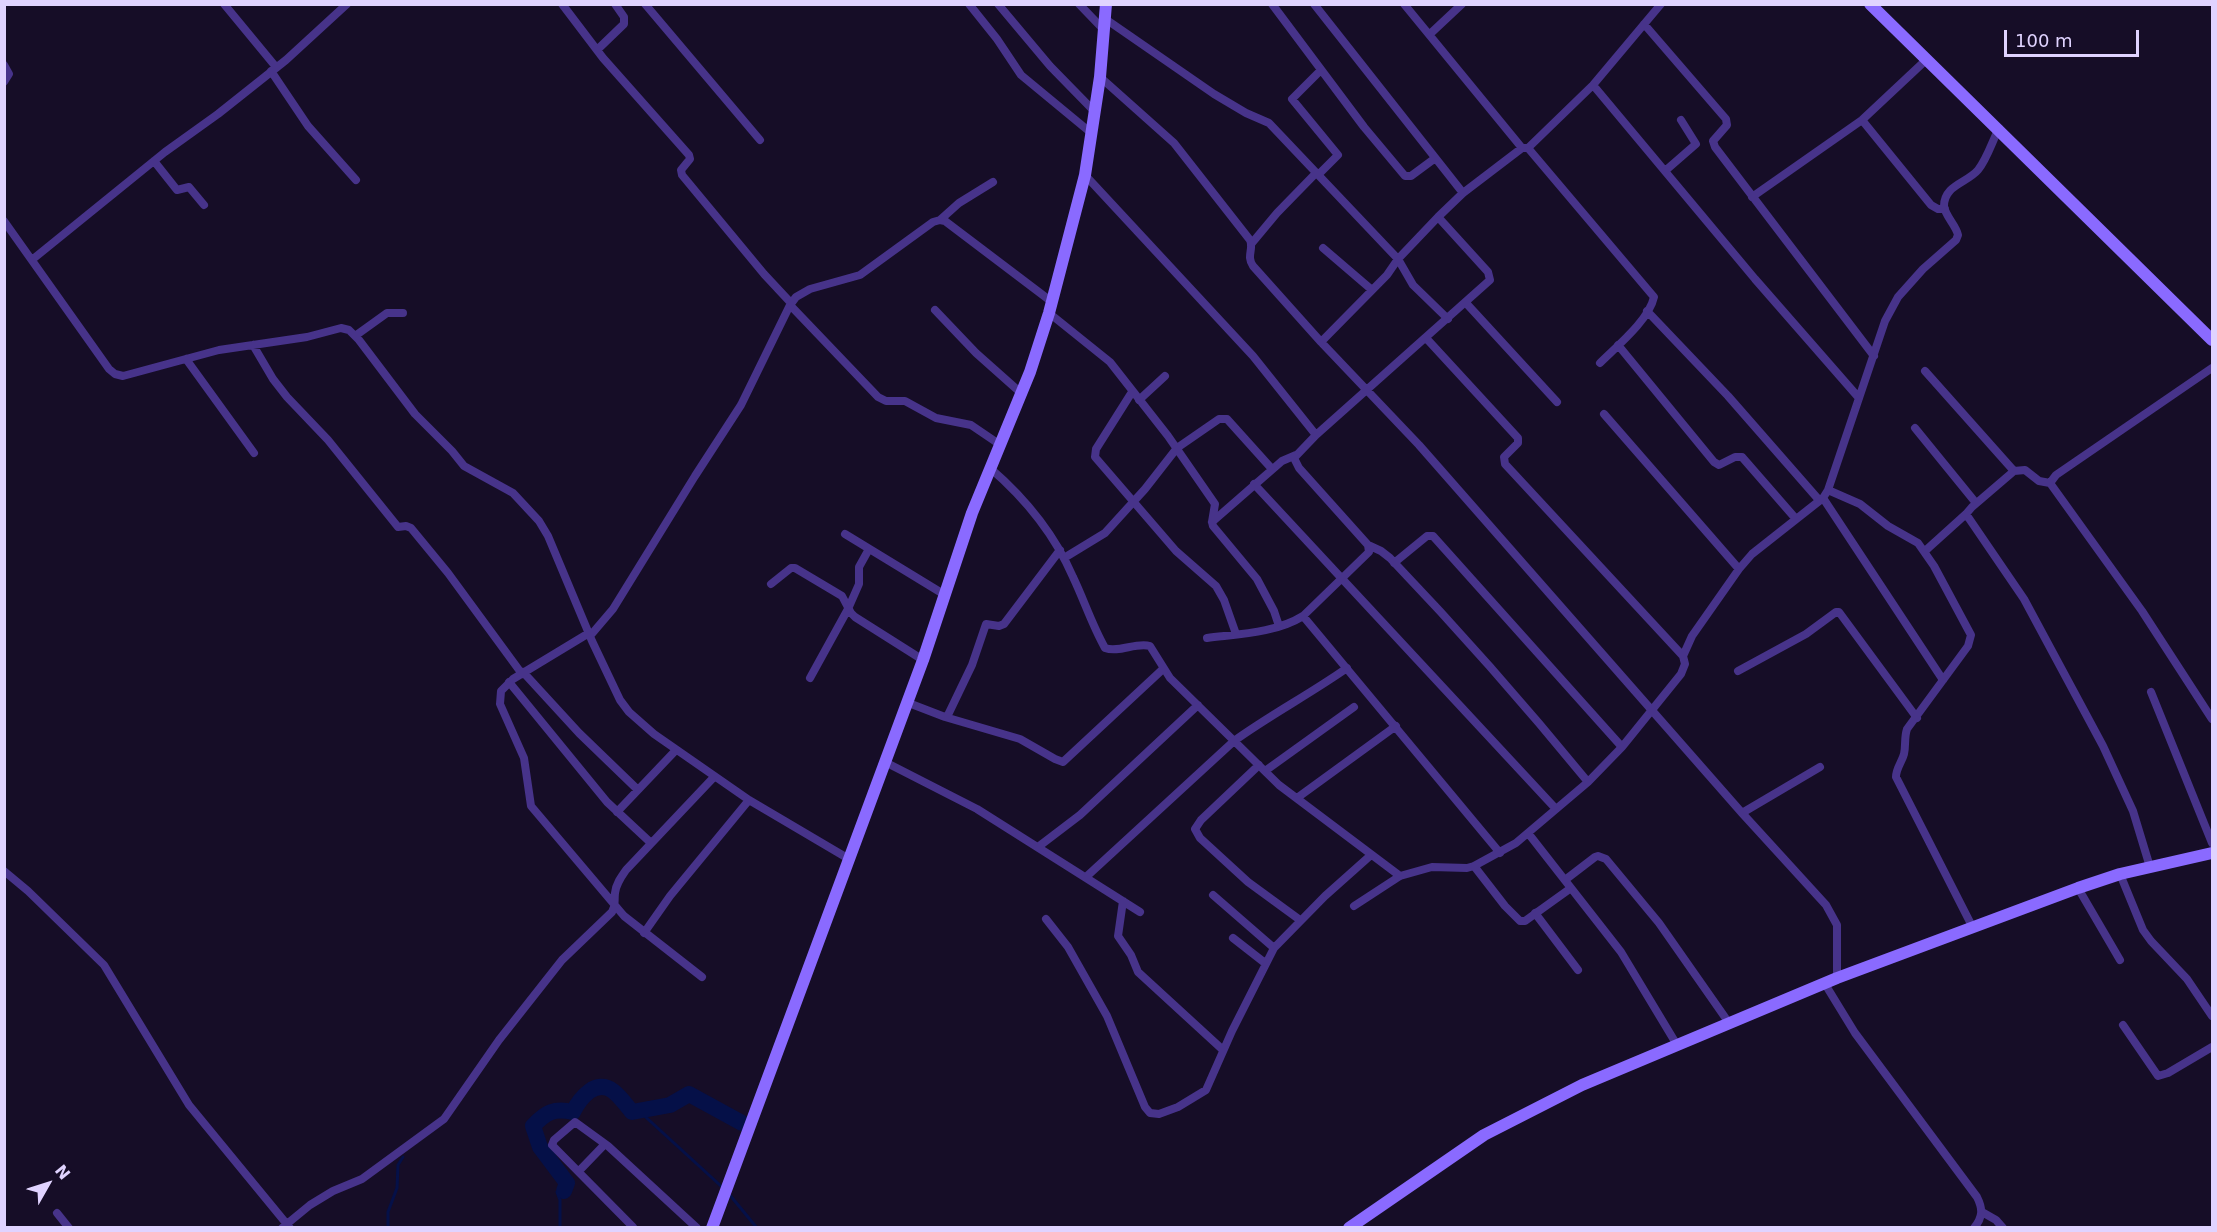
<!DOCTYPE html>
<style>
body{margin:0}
#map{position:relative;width:2217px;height:1232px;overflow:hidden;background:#160d27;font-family:"DejaVu Sans",sans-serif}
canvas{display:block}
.frame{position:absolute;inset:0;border:6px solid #e0d3ff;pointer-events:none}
.north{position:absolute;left:18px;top:1154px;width:60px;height:60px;-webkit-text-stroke:4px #160d27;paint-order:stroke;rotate:51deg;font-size:16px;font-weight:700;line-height:24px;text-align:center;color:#e0d3ff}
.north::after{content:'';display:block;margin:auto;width:21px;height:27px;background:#e0d3ff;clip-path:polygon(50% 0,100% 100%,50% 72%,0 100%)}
.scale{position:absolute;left:2004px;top:30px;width:135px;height:27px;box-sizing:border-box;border:3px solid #e0d3ff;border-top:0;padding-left:8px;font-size:18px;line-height:21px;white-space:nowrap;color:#e0d3ff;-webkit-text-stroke:4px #160d27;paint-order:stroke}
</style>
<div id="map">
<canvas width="2217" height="1232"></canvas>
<div class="frame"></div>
<div class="north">N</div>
<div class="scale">100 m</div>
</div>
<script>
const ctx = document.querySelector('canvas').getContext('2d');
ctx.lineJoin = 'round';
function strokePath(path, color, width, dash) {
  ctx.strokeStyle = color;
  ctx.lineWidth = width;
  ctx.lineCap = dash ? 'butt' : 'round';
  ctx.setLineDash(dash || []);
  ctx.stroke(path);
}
const stream = new Path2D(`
 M638,1110L722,1187
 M729,1194L757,1228
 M388,1228V1212L397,1188L398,1165L403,1157
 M560,1228V1200L557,1192L564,1191`);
const river = new Path2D(`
 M564,1191L567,1183L540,1147L533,1126C546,1112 554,1108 573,1112C580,1098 596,1078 613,1091C620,1096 626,1105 632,1112L670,1105L689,1094L742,1123`);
const street = new Path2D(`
 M224,4L276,67
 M562,4L603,58L689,155L690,159L681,170L682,175L764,274L791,303
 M645,4L760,140
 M969,4L997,39L1021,75L1090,132
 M998,4L1050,66L1093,110
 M1079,4L1103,29
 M1272,4L1364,127L1405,176H1411L1434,159
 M1314,4L1463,193
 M1404,4L1522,148
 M1661,4L1593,85L1528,148H1522L1463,193L1438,217L1398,259L1387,275L1321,342L1419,445L1742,813L1826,905L1837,925V978
 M1104,18L1214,94L1246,113L1269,123L1398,259L1413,285L1448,319
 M1644,24L1726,119L1727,125L1713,141L1715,147L1874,356
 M1430,34L1462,4
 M597,50L624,24V17L615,4
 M4,65L9,74L4,82
 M271,71L308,126L356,180
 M1100,77L1174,143L1250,240C1254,249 1246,256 1253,266L1321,342
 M1593,85L1755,279L1859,398
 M1862,120L1931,205L1938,209H1945
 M1528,148L1654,297C1649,320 1617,346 1600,363
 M154,161L177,190L189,187L204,205
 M1665,171L1696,144L1681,120
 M1085,175L1253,356L1316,435
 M1318,175L1338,155L1292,99L1321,70
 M1752,197L1862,120L1926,60
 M940,220L959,203L993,182
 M4,221L109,369L115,374L123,376L219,350L307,337L341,328L349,330L359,340L415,414L452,451L464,466L513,493L539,521L548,536L592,641L620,700L629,712L654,734L749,800L849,859
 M1252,243L1277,213L1316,173
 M1323,248L1372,290
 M33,259L165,152L218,114L286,60L347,4
 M1466,303L1557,402
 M790,305L878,397L886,401H905L936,418L971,425L999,444
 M935,310L976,353L1021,393
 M1647,311L1728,396L1819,500
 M1049,313L1110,362L1168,436L1215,504L1212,522L1213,526L1257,579L1274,611L1279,626
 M355,336L387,313H403
 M1426,338L1518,438V443L1504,457L1505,464L1683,656
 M253,345L273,379L287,397L328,440L398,527L406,526L411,528L448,573L522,674
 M1618,345L1714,462L1719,465L1735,457H1742L1796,519
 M186,359L254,453
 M1925,371L2014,471
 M1132,392L1096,449L1095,457L1176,551L1216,586L1224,600L1236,634
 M1139,400L1165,376
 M1604,414L1739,569
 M1915,428L1976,503
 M990,468C1026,499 1054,533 1073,577C1084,600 1092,625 1105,648C1119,653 1136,642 1150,646L1170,678L1279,785L1400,876
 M2050,483L2056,475L2212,368
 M1254,484L1556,809
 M1828,490L1860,504L1888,526L1918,543L1934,566L1971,635L1968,646L1907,729C1904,738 1906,745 1904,754C1902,762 1896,768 1896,777L1973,928
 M1823,498L1943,680
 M1966,514L2024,599L2103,746L2133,811L2150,867
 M1212,522L1282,461L1296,455
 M845,534L945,595
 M1368,545L1381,551L1390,558C1459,630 1525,705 1588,782
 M1925,551L1966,514L1972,507L2014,471L2025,470L2039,481L2050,483L2142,611L2212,719
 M1064,558L1105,533L1145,489L1177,448L1219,419H1227L1272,469
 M1394,563L1427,536H1433L1622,747
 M771,584L791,568H795L842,596L851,613L855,617L923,660
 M1303,616L1500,853
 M589,633L513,679L501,691L500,704L524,758L531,806L624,916L702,977
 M590,636L613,609L695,476L741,405L790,305L796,297L810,289L860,275L933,222L940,220L945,221L1052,302
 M1207,638C1238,634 1276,633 1303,616L1369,552L1368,545L1299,468L1294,458L1316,435L1490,280L1488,272L1438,217
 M1738,671L1806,634L1836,612H1839L1917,718
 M523,672L579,733L638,790
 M810,678L848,609L859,584V567L869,549
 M509,682L607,802L651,843
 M2151,692L2212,843
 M906,702L945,717L1020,739L1055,759L1063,762L1163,669
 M947,717L972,665L986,624L999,626L1004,624L1060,550
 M885,762L977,809L1140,912
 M1259,765L1201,820L1195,829L1200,838L1248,882L1300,920
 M1265,771L1354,707
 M1297,798L1396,726
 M617,812L676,750
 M1742,813L1820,767
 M1528,833L1621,952L1677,1045
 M1038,847L1080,815L1198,705
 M1474,866L1505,906L1520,921H1525L1571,888
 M4,871L28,891L104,965L189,1105L290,1228
 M2120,874L2143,930L2151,941L2187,979L2212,1016
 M1086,877L1234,741C1270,715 1310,694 1347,668
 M1565,880L1595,857L1598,856L1606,859L1659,923L1729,1023
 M2078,888L2120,960
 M1213,895L1274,948
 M1123,901L1118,936L1131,955L1138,972L1223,1050
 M1354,906L1400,876L1432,867L1467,868L1474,866L1516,843L1588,782L1622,747L1681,674L1685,664L1683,656L1692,636L1739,569L1752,554L1823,498L1828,490L1885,321L1898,297L1923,269L1956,240L1958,235C1956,225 1945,216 1944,206C1944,185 1967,183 1978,170C1987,159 1992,142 1999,128
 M1535,913L1578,970
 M1046,919L1068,947L1107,1016L1145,1107L1150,1113L1159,1114L1178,1107L1206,1090L1232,1031L1274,948L1325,896L1371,855
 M644,933L670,896L749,800
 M1233,938L1265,963
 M1825,984L1855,1033L1977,1197C1983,1209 1983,1217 1974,1228
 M2123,1025L2158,1076L2168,1073L2212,1047
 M579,1171L605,1144
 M1982,1212L1996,1220L2003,1228
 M57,1213L69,1228
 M633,1227L552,1145L554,1140L575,1122L608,1146L697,1228
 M282,1228L310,1205L333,1191L362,1179L444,1119L499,1040L562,960L612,912C616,905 614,901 615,893C616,884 621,877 626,870L714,777`);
const secondary = new Path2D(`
 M1870,4L2212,340
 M712,1228L923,660L972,513L1030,372L1049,313L1085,175L1100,77L1106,4
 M1349,1228L1484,1135L1582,1085L1837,978L2078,888L2120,874L2212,853`);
strokePath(stream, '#051048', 3);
strokePath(river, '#051048', 16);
strokePath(street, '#47338a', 8);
strokePath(secondary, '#8a6aff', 12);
</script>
